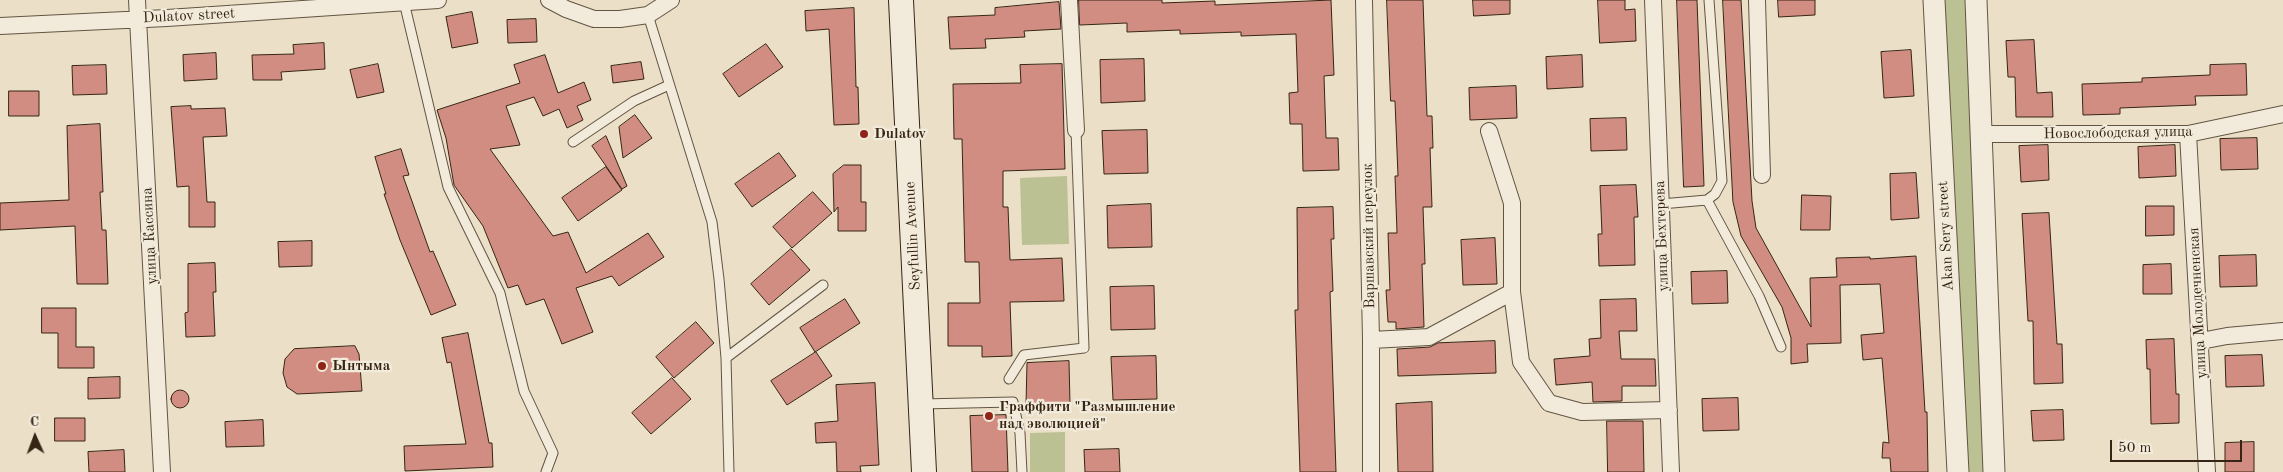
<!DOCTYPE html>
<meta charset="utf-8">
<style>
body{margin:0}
#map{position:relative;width:2283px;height:472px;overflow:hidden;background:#ebe0c7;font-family:"Old Standard TT",serif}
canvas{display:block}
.north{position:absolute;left:10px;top:412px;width:50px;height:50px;-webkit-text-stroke:4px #f2ebdb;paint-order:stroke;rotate:358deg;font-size:14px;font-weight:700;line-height:20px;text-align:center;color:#362515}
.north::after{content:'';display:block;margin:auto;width:18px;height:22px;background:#362515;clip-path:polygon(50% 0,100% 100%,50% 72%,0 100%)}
.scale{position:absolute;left:2110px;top:440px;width:132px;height:22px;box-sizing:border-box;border:2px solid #362515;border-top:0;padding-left:6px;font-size:15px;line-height:18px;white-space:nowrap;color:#362515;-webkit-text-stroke:4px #f2ebdb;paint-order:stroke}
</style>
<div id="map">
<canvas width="2283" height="472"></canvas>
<div class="north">С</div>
<div class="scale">50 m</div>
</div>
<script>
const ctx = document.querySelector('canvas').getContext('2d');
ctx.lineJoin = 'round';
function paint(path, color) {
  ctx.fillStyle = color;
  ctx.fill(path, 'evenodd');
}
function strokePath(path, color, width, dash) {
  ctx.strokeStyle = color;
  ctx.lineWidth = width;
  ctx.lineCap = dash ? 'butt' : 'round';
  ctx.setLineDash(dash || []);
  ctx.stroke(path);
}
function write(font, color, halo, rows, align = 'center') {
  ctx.font = font + ' "Old Standard TT",serif';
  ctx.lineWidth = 4.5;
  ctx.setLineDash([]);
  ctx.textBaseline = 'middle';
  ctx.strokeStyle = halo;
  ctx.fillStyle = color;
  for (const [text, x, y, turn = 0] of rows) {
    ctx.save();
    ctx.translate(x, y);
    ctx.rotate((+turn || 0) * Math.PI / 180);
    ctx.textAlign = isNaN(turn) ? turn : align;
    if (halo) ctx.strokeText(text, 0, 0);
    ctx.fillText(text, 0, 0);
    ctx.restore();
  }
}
const green = new Path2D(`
 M1934,0H1976L1994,472H1960Z
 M1067,176L1069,244L1022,245L1020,178Z
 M1065,432V472H1030V433Z`);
const building = new Path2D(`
 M1079,0H1162V3L1215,1V5L1331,0L1334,75L1324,76L1326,138H1338L1339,170L1303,171L1302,124H1290L1289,93L1298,92L1296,34L1241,36V32L1180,34V30L1127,32V23L1080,25Z
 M1387,0H1423L1427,116H1432L1433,148H1430L1432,207H1423L1425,264H1422L1424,327L1396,329V322H1388L1386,290H1390L1388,233H1397L1395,176H1398L1395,101H1391Z
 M1473,0H1510V14L1474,16Z
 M1598,0H1625V10L1635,9L1636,41L1600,43Z
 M1677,0H1697L1704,186L1684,187Z
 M1723,0H1741L1752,201L1756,228L1811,327L1810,278L1837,277L1836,258L1870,257V259L1916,256L1925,412H1927L1928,472H1891L1890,458H1882L1883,442L1889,443L1882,358L1863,360L1861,335L1884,333L1880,284L1840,285L1841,343L1807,344L1808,362L1791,364V338L1782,307L1741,236L1733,202Z
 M1778,0H1815V15L1779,17Z
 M1059,2L1061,29L1024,31L1025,37L985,39L986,48L950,49L948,17L995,15V8Z
 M854,8L856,87H858L859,124L834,125L829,29L806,31L805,11Z
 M472,12L478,43L452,48L446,17Z
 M536,19L537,42L508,43L507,20Z
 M2034,40L2037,93L2052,92L2053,117H2016L2015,77H2008L2006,41Z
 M324,43L325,69L281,72L282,80H253L252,55L294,54L293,45Z
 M766,44L783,67L739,97L723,74Z
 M1911,50L1914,96L1884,98L1881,52Z
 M216,53L217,79L184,81L183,55Z
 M545,55L558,93L584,82L591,100L577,106L583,120L567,128L559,109L543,116L534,97L506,106L520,145L490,149L553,236L568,232L586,273L648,233L664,257L619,286L612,276L576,288L593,332L562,344L544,299L526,305L518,285L508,288L483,226L454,185L446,138L437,110L520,83L514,65Z
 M1582,55L1583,87L1547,89L1546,57Z
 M1144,59L1145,101L1101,103L1100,60Z
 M641,62L644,79L613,83L611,66Z
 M378,64L384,92L357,98L350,70Z
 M1062,64L1065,169L1003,171V207H1008L1010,260L1062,258L1064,301L1010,302L1012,356L982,357V346H948V303H980L979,262H965L962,139H954L953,84L1021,83L1020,65Z
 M2246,64L2247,95L2195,96L2196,105L2120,108V114L2083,115L2082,84L2142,82V78L2210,75V65Z
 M106,65L107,94L73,95L72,66Z
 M1516,86L1517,118L1470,120L1469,88Z
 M9,91H39V116H9Z
 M191,106V109L225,108L227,136L203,137L207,202H215V227H189V186L177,187L171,107Z
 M635,115L652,138L623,158L619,127Z
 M1626,118L1627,150L1591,151L1590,119Z
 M100,124L103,192H100L102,230H106L108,284H77L75,226L0,230V203L69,200L67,126Z
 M1147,130L1148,173L1104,174L1102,131Z
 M606,136L627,186L622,189L592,146Z
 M2257,138L2258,169L2221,170L2220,139Z
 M2048,145L2049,180L2021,182L2019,146Z
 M2175,145L2176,176L2139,178L2138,147Z
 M401,149L409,175L403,176L430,252L433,251L456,305L431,315L400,240L384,194H386L375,157Z
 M779,153L796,176L752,207L735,184Z
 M844,165H861V202H866V231H838V207L834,212L833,174Z
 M606,167L622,190L578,221L562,198Z
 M1916,173L1919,218L1891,220L1890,174Z
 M1636,185L1638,217H1634L1635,265L1599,266L1598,234H1602L1600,186Z
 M813,192L832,213L792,248L773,227Z
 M1802,195L1831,196L1830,230H1801Z
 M1151,204L1152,247L1108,248L1107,206Z
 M2146,206H2174V235L2146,236Z
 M1333,207L1334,239H1331L1333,291L1330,292L1336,472H1300L1295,310H1298L1297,208Z
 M2049,213L2057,344H2062L2063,383L2034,384L2033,321H2028L2022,214Z
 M1495,238L1497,284L1463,285L1461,240Z
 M312,241V266L279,267L278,242Z
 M791,249L810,270L769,305L751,284Z
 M2256,255L2257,286L2220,287L2219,256Z
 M215,263L216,292H213L215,336L186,337L185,313L188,312V264Z
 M2171,264L2172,294H2143V265Z
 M1727,271L1728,303L1692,304L1691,272Z
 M1154,286L1155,329L1111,330L1110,287Z
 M845,299L860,323L815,352L800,328Z
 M1636,299L1637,331H1619L1621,359H1655L1656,386H1622V401L1593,402L1592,382L1556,385L1554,359L1590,356L1589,339L1601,338L1600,300Z
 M42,308H76V347H94V368H58V333H42Z
 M696,322L714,343L674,378L656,357Z
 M468,333L489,443H492L493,467L405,471L404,446L466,444L451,362L447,363L442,338Z
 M2174,339L2176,394H2179V423L2151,424L2150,369H2147L2146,340Z
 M1495,341L1496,373L1398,376L1397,349L1430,347L1438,343Z
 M355,346L359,354L362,391L297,394L287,387L283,373L285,359L294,349Z
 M816,352L832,376L787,405L771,381Z
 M2262,355L2264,386L2226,387L2225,356Z
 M1156,356L1157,399L1113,400L1111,357Z
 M1069,361L1070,404L1026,405L1027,363Z
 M120,377V398L88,399V378Z
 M672,378L691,399L651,434L632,413Z
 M875,383L879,465L860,466L861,472H837L836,442L816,443L815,423L838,421L836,385Z
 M171 399a9 9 0 1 1 18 0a9 9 0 1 1-18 0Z
 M1738,398L1739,430L1703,431L1702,399Z
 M1432,402L1433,472H1398L1396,404Z
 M2063,410L2064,440L2033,441L2031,411Z
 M1006,415L1008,472H972L970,416Z
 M55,418H85V441H55Z
 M263,420L264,446L226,447L225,422Z
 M1607,421H1643L1644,472H1608Z
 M2254,442V472H2225V443Z
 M1119,449L1120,472H1085L1084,450Z
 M124,450L125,472H89L88,452Z`);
const service = new Path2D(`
 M404,2L448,187L500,293L524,391L553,453L546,472
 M648,15L712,222L719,279L726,358L729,472
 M573,142L634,101L669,85
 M1707,200L1759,296L1781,347
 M1661,204L1707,200L1715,194L1722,181L1709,0
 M726,358L823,285
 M1009,379L1024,355L1084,348L1076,130
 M921,404L1013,402L1020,433L1022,472`);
const minor = new Path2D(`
 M137,0L162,472
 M549,0L566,9L594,19H620L648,15L671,0
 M1069,0L1076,130
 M1364,0L1371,340V472
 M1653,0L1671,472
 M1757,0L1762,175
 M0,26L167,18L438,0
 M1982,134H2188L2283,114
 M2188,134L2207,472
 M1512,292L1521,362L1549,403L1582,412L1669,410
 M1371,340L1429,337L1512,292V203L1489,131
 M2201,341L2227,336L2283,331`);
const tertiary = new Path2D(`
 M1934,0L1958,472
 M1976,0L1994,472`);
const secondary = new Path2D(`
 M901,0L924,472`);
const markers = [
 [864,134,5,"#8f2418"],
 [322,366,5,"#8f2418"],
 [989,416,5,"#8f2418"]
];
const streetNames = [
 ["Dulatov street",189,16,-3],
 ["Новослободская улица",2118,133,-1],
 ["улица Кассина",150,236,-93],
 ["Seyfullin Avenue",913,236,-93],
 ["Варшавский переулок",1369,236,-91],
 ["улица Бехтерева",1662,236,-92],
 ["Akan Sery street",1946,236,-93],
 ["улица Молодечненская",2198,303,-93]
];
const poiNames = [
 ["Dulatov",874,134],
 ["Ынтыма",332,366],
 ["Граффити \"Размышление",999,407],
 ["над эволюцией\"",999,424]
];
paint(green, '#bbc193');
paint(building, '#d18d82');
strokePath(building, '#362515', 1);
strokePath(service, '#635442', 11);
strokePath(minor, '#635442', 18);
strokePath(tertiary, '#635442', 23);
strokePath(secondary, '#362515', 26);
strokePath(service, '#f2ebdb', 9);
strokePath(minor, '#f2ebdb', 16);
strokePath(tertiary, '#f2ebdb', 21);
strokePath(secondary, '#f2ebdb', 24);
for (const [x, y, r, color] of markers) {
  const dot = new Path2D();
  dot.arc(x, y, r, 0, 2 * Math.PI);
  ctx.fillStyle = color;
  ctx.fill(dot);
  strokePath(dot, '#f2ebdb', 2);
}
write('15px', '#362515', '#f2ebdb', streetNames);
write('bold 15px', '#362515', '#f2ebdb', poiNames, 'left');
</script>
